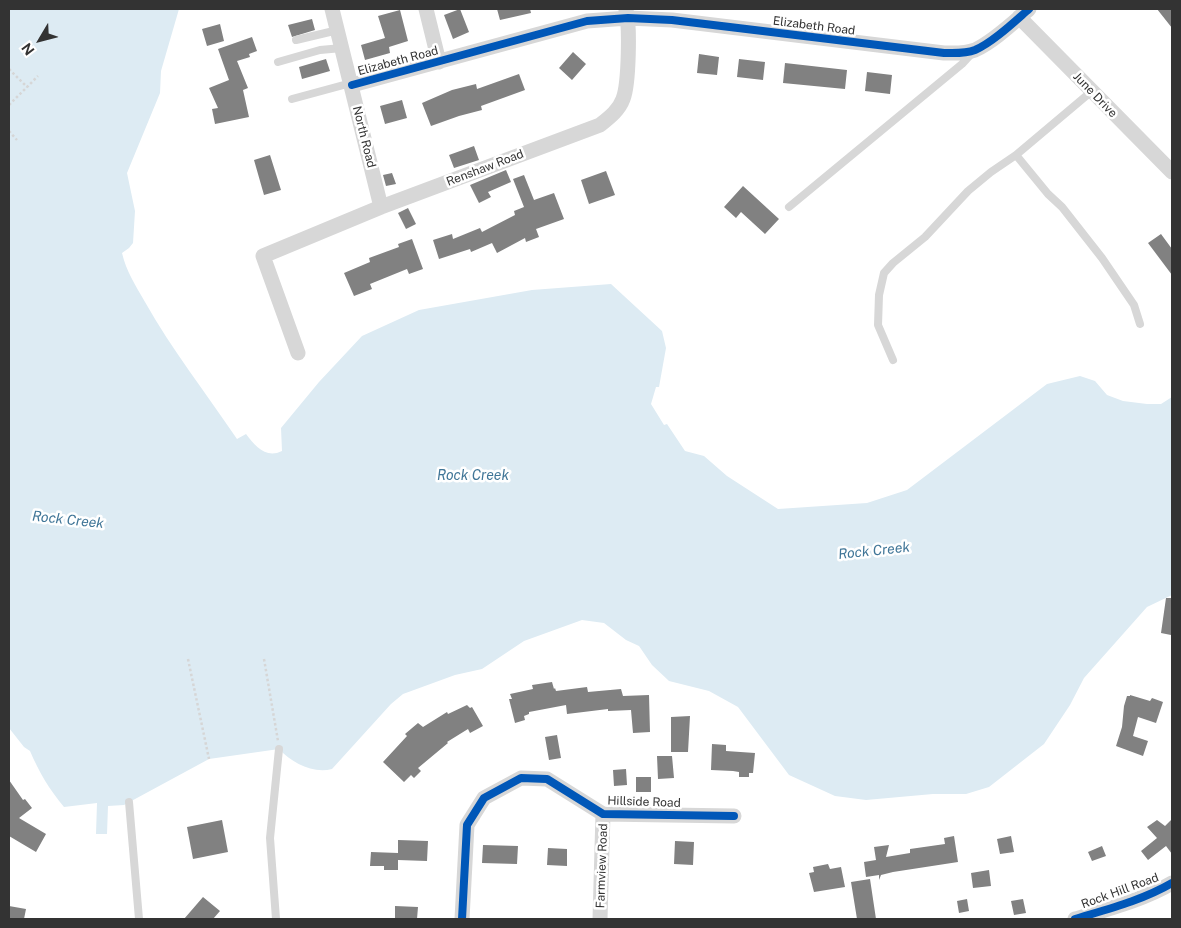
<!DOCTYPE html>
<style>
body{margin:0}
#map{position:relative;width:1181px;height:928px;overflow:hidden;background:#fff;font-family:"Public Sans",sans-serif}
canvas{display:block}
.frame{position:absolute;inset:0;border:10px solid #333;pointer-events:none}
.north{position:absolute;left:15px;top:15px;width:50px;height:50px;-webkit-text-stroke:4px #fff;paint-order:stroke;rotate:233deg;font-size:14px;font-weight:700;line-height:20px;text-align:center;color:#333}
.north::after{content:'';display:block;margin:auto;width:18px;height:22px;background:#333;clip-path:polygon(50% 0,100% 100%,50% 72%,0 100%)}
</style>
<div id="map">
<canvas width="1181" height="928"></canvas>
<div class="frame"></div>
<div class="north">N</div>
</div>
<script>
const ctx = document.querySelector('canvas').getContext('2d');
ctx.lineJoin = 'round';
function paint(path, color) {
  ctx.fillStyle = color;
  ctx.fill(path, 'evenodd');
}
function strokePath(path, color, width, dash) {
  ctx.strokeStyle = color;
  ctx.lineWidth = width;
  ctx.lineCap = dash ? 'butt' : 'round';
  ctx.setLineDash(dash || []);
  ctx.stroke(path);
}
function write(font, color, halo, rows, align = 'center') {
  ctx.font = font + ' "Public Sans",sans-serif';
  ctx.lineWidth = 5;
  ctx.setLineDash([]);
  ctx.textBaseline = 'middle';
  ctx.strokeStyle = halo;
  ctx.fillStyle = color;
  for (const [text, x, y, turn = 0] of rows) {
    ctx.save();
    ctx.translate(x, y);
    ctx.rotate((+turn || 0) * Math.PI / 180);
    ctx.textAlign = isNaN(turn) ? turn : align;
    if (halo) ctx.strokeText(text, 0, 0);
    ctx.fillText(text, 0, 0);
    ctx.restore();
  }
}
const water = new Path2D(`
 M9,9H179L161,71L160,93L127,173L135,211L133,243L129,248L122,253C126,271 136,286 145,302C172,350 206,393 237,439L246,434C255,446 266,459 282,451L281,428L319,382L362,336L419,310L532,290L611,284L662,331L666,348L659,387H656L651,404L664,425L667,424L685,451L704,456L727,476L778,509L867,503L907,490L1047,384L1080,376L1095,381L1107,395L1123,401L1147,404H1161L1172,397V595L1147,607L1084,678L1070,705L1044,744L989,787L966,794H933L866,800L835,796L789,775L738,707L709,691L669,681L652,665L639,646L626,640L604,623L582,620L524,641L482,669L455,675L403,694L391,704L332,769C313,774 292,763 279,749L209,759L124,805L108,806L107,834H96L97,803L64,807C49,789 39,772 30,751L24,747L9,728Z`);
const building = new Path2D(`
 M460,9L469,32L453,39L444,15Z
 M497,9H530L531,13L500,20Z
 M1157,9H1172V28Z
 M400,10L408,41L389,47L390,53L365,60L361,45L385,38L378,16Z
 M312,19L315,30L292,37L288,25Z
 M220,24L224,41L207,46L202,29Z
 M252,37L257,51L249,54L250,57L237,61L248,88L243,90L249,117L215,124L212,109L218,108L209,88L229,80L218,49Z
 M573,52L586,64L572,80L559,68Z
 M699,54L719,57L717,75L697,73Z
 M326,59L330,71L302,79L299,67Z
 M739,59L765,62L763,80L737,77Z
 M785,63L847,70L845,89L783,83Z
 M867,72L892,75L890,94L865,91Z
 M519,74L525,90L481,106L482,110L459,116L431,126L422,103L452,90L476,84L477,89Z
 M402,100L407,118L385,124L380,106Z
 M474,146L479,160L454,168L449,155Z
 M270,155L281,190L264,195L254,160Z
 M506,170L511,182L488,192L491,197L479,203L470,185Z
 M606,171L615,195L589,204L581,180Z
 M392,173L396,184L386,186L383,175Z
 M524,175L534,200L554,193L564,219L536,229L539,237L526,242L525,238L497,253L492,243L471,252L470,249L439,259L433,240L452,234L453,239L480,228L482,232L515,215L514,211L524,207L513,179Z
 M743,186L779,219L765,234L741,212L736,218L724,207Z
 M408,208L416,224L406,229L398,213Z
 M1161,234L1172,249V275L1148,243Z
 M412,239L423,269L409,274L407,269L370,284L372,289L354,296L344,273L370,262L369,258L399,247L398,244Z
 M1166,598H1172V629L1171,635L1161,633Z
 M552,682L554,689L555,688L556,691L587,687L588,692L621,689L623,696L649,695L650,732L633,733L631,710L608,711V709L567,714L566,705L529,712V714L524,716L525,720L515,723L509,699H512L510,694L533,689L532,685Z
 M1130,695L1150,701L1152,698L1163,702L1156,723L1138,717L1133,736L1148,741L1143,756L1116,746L1122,727L1124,706L1127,696H1130Z
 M467,705L470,708L472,707L483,726L470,733L468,729L447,742L448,743L418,768L421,771L414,778L411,775L404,782L383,762L407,736L405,734L418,723L423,727L447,712L448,714Z
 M690,716L688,752H671V717Z
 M557,735L561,758L549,760L545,737Z
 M712,744L726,745V751L755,753L753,773H749V777H739V772L733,771L711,770Z
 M657,756H672L674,778L658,779Z
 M626,769L627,785L614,786L613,770Z
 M636,777H651V792H636Z
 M9,780L23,800L25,799L32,808L19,818L46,834L36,852L9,836Z
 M1172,819V854L1166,846L1148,860L1141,851L1157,838L1147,827L1157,820L1165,826Z
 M222,820L228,852L193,859L187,827Z
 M954,836L958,862L893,872L881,875L879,880V875L866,877L864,862L876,860L874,847L889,845L886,857L910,853V849L945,844L944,838Z
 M1011,836L1014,852L1000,854L997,839Z
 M398,840L428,841L427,861L398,860V870H384V866H370L371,852L398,853Z
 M675,841L694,842L693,865L674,864Z
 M483,845L518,846L517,864L482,863Z
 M1102,846L1106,856L1092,861L1088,852Z
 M548,848L567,849V866L547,865Z
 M828,864L830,869L841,867L845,887L814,892L809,873L814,872L813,867Z
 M989,870L991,886L973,888L971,873Z
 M870,879L876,919H857L851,882Z
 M203,897L220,911L213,919H184Z
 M967,899L969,911L959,913L957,901Z
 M1023,899L1026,913L1014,915L1011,901Z
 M9,906L26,909L24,919H9Z
 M395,906L418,907L417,919H395Z`);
const path = new Path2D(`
 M9,69L27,87
 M9,105L38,76
 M9,131L17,140
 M188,659L209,759
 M264,659L278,741`);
const lane = new Path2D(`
 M296,40L338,30
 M278,62L320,50L342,48
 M292,99L351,83
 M1016,155L1048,194L1062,207L1102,258L1134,305L1140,324
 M789,207L962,64L973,52
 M893,360L878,325L879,295L884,273L893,263L925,237L968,191L991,172L1016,155L1092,91
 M129,802L139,919
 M276,919L270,838L279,749`);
const street = new Path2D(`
 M332,9L381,207
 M426,9L439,62
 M1019,17L1172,172
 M352,85L587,21L628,18L672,20L944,53C954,53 965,54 975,50C993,42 1014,22 1029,9
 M298,353L263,256L381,207L600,125C610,117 619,110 623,99C629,84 630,25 626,10
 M462,919L467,825L484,798L521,778L547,779L603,814L734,816
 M600,919L603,814
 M1075,919C1108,909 1143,900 1172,883`);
const cycleway = new Path2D(`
 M352,85L587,21L628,18L672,20L944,53C954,53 965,54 975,50C993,42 1014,22 1029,9
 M462,919L467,825L484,798L521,778L547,779L603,814L734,816
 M1075,919C1108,909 1143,900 1172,883`);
const streetNames = [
 ["Elizabeth Road",814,26,7],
 ["Elizabeth Road",398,61,-15],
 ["June Drive",1095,95,46],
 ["North Road",364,137,76],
 ["Renshaw Road",485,168,-21],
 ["Hillside Road",644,802,2],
 ["Farmview Road",602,866,-88],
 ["Rock Hill Road",1120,891,-20]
];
const waterNames = [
 ["Rock Creek",473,476],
 ["Rock Creek",68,520,6],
 ["Rock Creek",874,551,-6]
];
paint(water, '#ddebf3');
paint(building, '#818181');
strokePath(path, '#d6d6d6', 2.5, [2.5, 2.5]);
strokePath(lane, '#d7d7d7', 8);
strokePath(street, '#d7d7d7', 15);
strokePath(cycleway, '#0057b8', 8);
write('12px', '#333', '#fff', streetNames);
write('italic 14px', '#3f7597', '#fff', waterNames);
</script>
